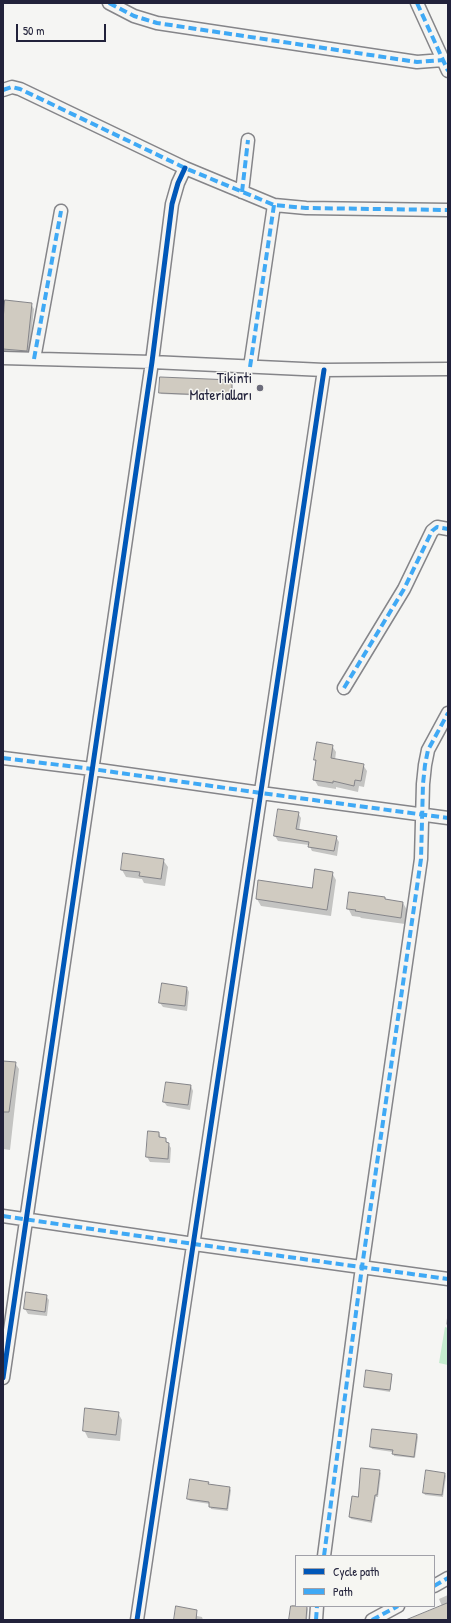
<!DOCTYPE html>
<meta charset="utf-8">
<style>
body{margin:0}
#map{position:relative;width:451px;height:1623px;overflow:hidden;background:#f5f5f3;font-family:"Patrick Hand",sans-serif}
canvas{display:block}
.frame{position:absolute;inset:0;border:4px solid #22223b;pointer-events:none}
.legend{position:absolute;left:295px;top:1555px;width:140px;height:52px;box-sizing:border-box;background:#f6f6f2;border:1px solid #a1a1a9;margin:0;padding:5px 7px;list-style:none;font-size:12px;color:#22223b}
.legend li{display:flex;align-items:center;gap:8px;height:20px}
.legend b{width:20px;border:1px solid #a1a1a9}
.scale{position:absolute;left:16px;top:24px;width:90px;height:18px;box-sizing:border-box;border:2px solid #22223b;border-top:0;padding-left:5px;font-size:12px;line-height:14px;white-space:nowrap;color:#22223b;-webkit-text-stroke:3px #f6f6f2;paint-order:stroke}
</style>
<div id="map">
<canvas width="451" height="1623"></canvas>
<div class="frame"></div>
<ul class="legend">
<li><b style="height:5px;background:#0057b8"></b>Cycle path</li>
<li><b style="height:5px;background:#3fa9f5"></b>Path</li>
</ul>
<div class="scale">50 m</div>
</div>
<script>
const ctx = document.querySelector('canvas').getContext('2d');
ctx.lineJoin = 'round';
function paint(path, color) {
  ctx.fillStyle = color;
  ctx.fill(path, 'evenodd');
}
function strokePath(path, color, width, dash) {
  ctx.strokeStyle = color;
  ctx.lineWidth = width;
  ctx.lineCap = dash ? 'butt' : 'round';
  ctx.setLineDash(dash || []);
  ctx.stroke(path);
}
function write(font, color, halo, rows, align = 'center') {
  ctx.font = font + ' "Patrick Hand",sans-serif';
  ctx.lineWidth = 3;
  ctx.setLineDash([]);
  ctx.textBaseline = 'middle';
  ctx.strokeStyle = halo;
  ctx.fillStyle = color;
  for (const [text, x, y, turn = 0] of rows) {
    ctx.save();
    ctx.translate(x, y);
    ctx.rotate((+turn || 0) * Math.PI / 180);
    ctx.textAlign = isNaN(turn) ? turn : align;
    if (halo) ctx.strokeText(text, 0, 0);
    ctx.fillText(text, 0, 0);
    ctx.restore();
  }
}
const green = new Path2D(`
 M445,1327L448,1328V1365L439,1363Z`);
const shadow = new Path2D(`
 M31,304L34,309L29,355L3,353V326Z
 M232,381V397L161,394L160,392Z
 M332,746L336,752L335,760L363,765L367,771L364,787L359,786L358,792L336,787V789L318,786L314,779L317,763L315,760Z
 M298,813L301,818L299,831L336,837L339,842L337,856L312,851L309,845L278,841L275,836Z
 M163,860L168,867L165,886L144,883L142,879L126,877L122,870Z
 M332,873L336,880L331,916L261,906L257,899L313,889Z
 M385,898L386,900L403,903L407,910L405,924L361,918L360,917L352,916L348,908Z
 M187,988L189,992L187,1011L163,1007L160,1003Z
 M3,1062L15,1063L19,1069L10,1150L3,1149Z
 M191,1086L193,1091L190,1110L167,1106L164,1102Z
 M159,1133L161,1138L165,1139L171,1148L170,1163L150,1162L147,1157Z
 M46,1296L49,1300L47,1316L28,1314L25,1309Z
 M448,1312V1326L446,1324Z
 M391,1375L392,1377L390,1392L366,1388L365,1386Z
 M118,1413L122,1420L120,1441L88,1438L84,1430Z
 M417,1435L418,1437L415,1458L394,1456L393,1452L372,1449L371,1447Z
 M379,1471L381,1473L378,1497H376L372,1523L351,1519L350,1517L353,1497L359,1498Z
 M445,1474L446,1476L443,1497L425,1495L424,1493Z
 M208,1483L209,1485L229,1488L231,1490L228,1511L211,1509L210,1504L190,1501L188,1499Z
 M448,1541V1553L447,1551Z
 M448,1595V1620H407L442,1606L439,1599Z
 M292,1605L307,1607L308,1609L307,1620H290Z
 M196,1611L197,1616L202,1617L203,1620H175Z`);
const building = new Path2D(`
 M5,300L32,303L27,351L3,349V321Z
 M160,377L232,380V396L159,393Z
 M317,742L333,745L331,758L364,764L361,781L355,780L354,786L333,781V783L313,780L316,760H314Z
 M278,809L299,812L296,829L337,836L334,851L308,847L309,842L274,836Z
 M123,853L164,859L161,879L139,876L140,872L121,870Z
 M315,869L333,872L327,910L256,899L258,880L312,888Z
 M349,892L385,897V899L403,902L401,918L355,911L356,910L347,909Z
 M162,983L187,987L185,1006L159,1003Z
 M3,1061L16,1062L9,1112H3Z
 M166,1082L191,1085L188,1105L163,1102Z
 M148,1131L159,1132V1137L166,1138V1142L169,1143L168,1159L146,1157Z
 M26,1292L47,1295L45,1312L24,1309Z
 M366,1370L392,1374L390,1390L364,1387Z
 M85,1408L119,1412L116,1435L83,1431Z
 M372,1429L417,1434L414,1457L392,1454L393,1450L370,1447Z
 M361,1468L380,1470L377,1495H375L371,1521L349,1517L352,1496L358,1497Z
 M426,1470L445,1473L442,1495L423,1493Z
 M190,1479L209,1482L208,1484L230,1487L227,1509L209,1507V1502L187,1499Z
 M448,1603V1620H406Z
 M176,1606L197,1610L196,1620H174Z
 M291,1606H307L306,1620H289Z`);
const minor = new Path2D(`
 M109,3L134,16L157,23L417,62L443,60
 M417,3L448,71
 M3,90L12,87L20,89L185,168L274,205L306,208L448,210
 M242,192L248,140
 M3,358L152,362L324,370L448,369
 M34,359L61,211
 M250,367L274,205
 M344,688L404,589L432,531L437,527L448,529
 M3,758L92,769L261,793L448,818
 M3,1216L194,1244L448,1279
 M3,1378L152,362L172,204L178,183L185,168
 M324,1556L362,1267L421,859L423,784L425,765L428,750L448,713
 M434,1586L448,1578
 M137,1620L324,370
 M316,1620L317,1606
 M372,1620L398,1606`);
const quiet = new Path2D(`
 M109,3L134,16L157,23L417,62L443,60
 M417,3L448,71
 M3,90L12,87L20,89L185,168L274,205L306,208L448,210
 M242,192L248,140
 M34,359L61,211
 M250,367L274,205
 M344,688L404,589L432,531L437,527L448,529
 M3,758L92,769L261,793L448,818
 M3,1216L194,1244L448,1279
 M324,1556L362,1267L421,859L423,784L425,765L428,750L448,713
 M434,1586L448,1578
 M316,1620L317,1606
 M372,1620L398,1606`);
const cycleway = new Path2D(`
 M3,1378L152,362L172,204L178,183L185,168
 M137,1620L324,370`);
const markers = [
 [260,388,4,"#6c6c7b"]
];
const poiNames = [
 ["Tikinti",252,379],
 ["Materialları",252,396]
];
paint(green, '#c5ecd0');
paint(shadow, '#0003');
paint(building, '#d0cbc1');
strokePath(building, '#858589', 1);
strokePath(minor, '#858589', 15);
strokePath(minor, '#f5f5f3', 12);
strokePath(quiet, '#3fa9f5', 4, [8, 4]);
strokePath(cycleway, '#0057b8', 5);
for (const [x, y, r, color] of markers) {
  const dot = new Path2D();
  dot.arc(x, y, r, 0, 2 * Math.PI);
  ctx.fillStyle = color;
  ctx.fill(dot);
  strokePath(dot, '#f6f6f2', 1.5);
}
write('15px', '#22223b', '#f6f6f2', poiNames, 'right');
</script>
